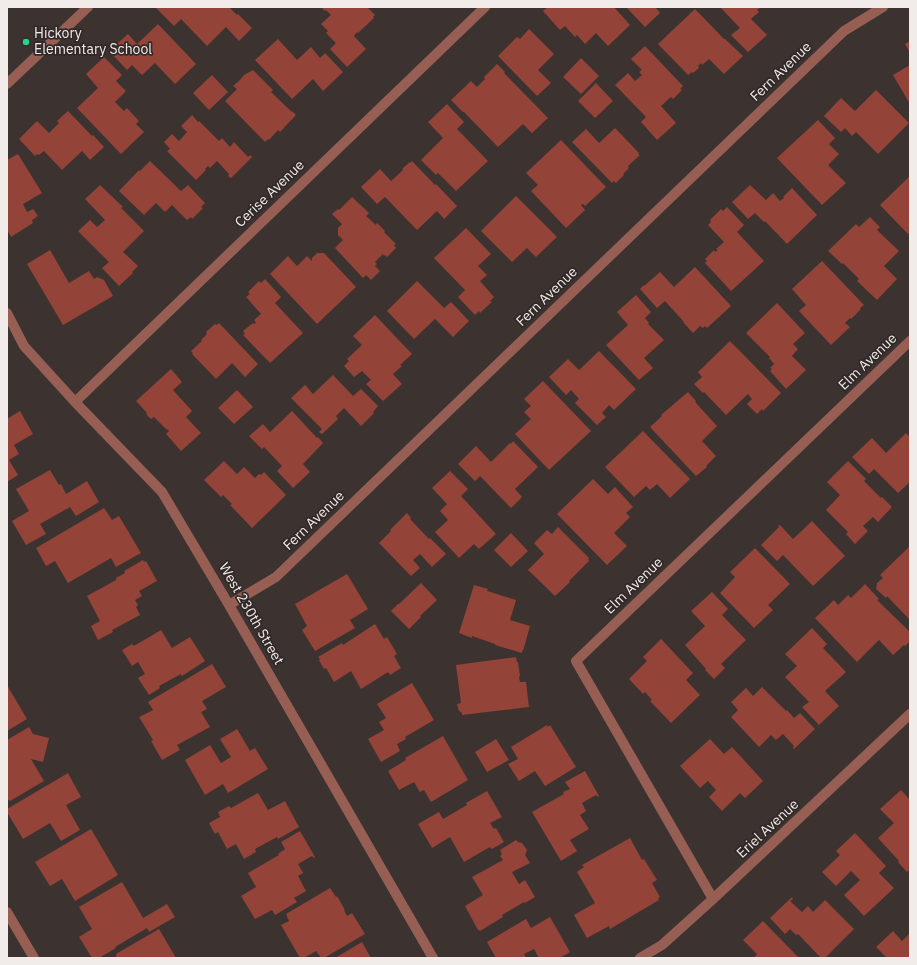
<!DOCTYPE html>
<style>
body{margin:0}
#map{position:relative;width:917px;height:965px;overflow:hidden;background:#3c3331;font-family:"IBM Plex Sans",sans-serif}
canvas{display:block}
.frame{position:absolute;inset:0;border:8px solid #f1ecea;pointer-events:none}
</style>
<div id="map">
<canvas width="917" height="965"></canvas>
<div class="frame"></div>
</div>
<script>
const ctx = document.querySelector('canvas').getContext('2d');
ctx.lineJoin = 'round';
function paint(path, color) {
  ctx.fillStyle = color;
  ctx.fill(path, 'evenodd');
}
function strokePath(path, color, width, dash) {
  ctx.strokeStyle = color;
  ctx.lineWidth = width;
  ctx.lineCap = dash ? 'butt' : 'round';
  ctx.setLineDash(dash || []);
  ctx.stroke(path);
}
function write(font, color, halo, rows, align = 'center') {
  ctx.font = font + ' "IBM Plex Sans",sans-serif';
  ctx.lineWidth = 3.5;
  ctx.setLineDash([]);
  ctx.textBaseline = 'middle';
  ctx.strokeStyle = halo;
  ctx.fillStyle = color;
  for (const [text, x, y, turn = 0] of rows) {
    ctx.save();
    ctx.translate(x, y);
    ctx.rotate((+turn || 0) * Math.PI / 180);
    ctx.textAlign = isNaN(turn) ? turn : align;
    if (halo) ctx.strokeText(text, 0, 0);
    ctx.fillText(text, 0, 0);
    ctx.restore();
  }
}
const building = new Path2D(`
 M155,7H229L237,15L238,14L252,28L239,41L226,27L207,46L181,19L174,26Z
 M321,7H367L375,15L373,17L374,18L358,33L357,32L354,36L366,49L347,67L330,49L336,43L326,33L328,31L321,24L331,15L326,10L325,11Z
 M548,7H614L630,25L608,46L596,33L585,44L577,35L575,37L565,26L560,30L543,11Z
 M626,7H655L660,13L645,27Z
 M720,7H761L757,10L759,12L751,19L767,35L748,52L731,35L740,28Z
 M695,9L724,39H725L743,56L724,74L709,59L702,65L701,63L698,66L699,68L693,73L692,72L688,75L658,44Z
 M158,24L196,64L175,84L155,63L142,75L132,65L127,70L109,51L128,34L137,44Z
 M529,29L554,54L538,70L551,83L537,96L498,56L517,37L520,39Z
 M278,39L297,60L311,47L320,58L325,53L343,72L323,91L313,79L292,99L255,60Z
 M910,41V53L905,44Z
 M645,46L683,86L680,89L682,90L673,99L671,97L661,106L676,123L657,140L641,122L646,117L615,85L628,73L635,81L642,75L639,72L642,70L631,59Z
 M104,57L122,75L116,81L126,91L115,102L124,111L127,108L139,121L136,124L144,132L121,154L77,108L98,88L86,74Z
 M581,58L599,76L581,94L563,77Z
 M497,64L505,72L504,73L548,118L532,133L523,124L498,147L464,112H463L451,100L471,81L477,87L485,79L484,77Z
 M910,65V104L893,75Z
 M253,70L273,90L271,92L292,112V111L296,115L280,132L278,130L269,140L268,139L265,142L225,101L237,89L233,86L239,81L244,75Z
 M212,75L228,92L209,110L193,93Z
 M596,83L613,101L595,118L578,101Z
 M876,90L909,123L878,154L856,132L852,136L845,128L841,132L824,116L841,98L855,111Z
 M447,104L464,122L457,129L488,161L456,191L438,173L436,175L421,160L443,138L428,122Z
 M68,111L92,136L93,135L104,147L90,160L82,151L62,170L44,151L39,155L37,154L35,156L19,139L37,121L49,133L59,123L57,121Z
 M192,115L198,122L199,121L219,141L222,138L230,147L234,142L248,157L250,155L252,157L231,178L228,176L229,174L217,161L210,168L208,166L205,169L206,170L196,180L167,151L170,149L164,142L172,134L179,141L187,132L181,126Z
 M818,120L835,138L829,144L839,154L828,165L846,183L822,205L777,158Z
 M615,128L639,153L638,154L640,155L628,166L629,168L623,174L624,175L616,183L614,181L612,183L572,142L586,129L599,143Z
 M561,140L606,187L585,206L583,204L581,205L585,210L566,228L531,191L538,185L526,173Z
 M18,154L42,193L23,204L27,212L33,209L38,216L32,220L33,223L11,237L7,230V160Z
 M150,161L181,191L188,185L205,203L201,207L203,208L192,219L191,217L187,220L172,205L165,212L156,203L144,215L119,191L139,170L140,171Z
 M412,161L435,185L436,184L457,206L444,219L437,211L417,230L385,197L377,204L361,187L380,169L391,181L403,170L402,169L410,162V163Z
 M910,176V232L908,234L880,205Z
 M100,185L123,207L121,208L144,231L123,252L138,266L132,272L133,273L119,286L102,268L109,262L78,231L90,220L97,227L105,220L85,199Z
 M750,185L766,200L773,193L780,201L784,198L783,197L792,188L817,215L787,244L765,221L764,222L755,213L748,219L732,202Z
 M516,196L557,237L536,257L527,248L512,262L481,231Z
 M352,197L369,213L366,216L376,225L377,223L385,231L384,232L396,244L394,245L396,248L387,257L385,255L384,256L383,254L375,262L377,264L375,266L380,271L371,280L366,275L363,278L335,248L343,240L338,235V228L342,224L332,214L338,209L339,210Z
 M727,207L744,225L737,232L764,261L731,291L705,263L707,261L705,259L714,250L715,252L718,250L716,249L724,242L708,225L711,222L710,220L721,209L723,211Z
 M870,217L880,227L877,230L899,251L884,266L897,279L877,300L857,281L859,279L843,263L842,264L828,251L856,224L859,227Z
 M466,228L491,254L478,266L487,275L480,281L494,297L490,301L492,302L480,313L479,311L475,315L458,297L465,290L434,258Z
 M50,250L69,283L89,271L94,279L97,277L104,280L113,296L63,325L27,264Z
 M317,253H324L356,287L317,324L270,274L288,256L297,266L307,256L312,261V258Z
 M822,261L864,305L860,308L861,309L851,319L850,318L845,323L850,327L831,345L799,311L806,305L792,289Z
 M695,267L731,306L707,328L705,326L703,328L700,326L693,333L683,322H684L665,301L657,308L640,289L644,285V286L660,272L674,287Z
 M265,279L281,297L275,303L303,333L270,363L243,335L245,334L243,331L253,323L254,324L256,323L254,320L261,314L246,297L250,294L248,292L259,281L261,283Z
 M417,281L444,308L451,302L469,321L453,337L435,319L414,339L387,311Z
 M636,295L651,312L645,318L649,323L648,324L664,340L644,358L653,368L639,380L606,345L628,325L617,312Z
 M777,303L805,333L793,344L798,349L792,356L806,370L786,389L770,371L772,369L770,368L774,364L769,358L770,357L746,333Z
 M375,315L412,354L400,365L402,366L393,374L402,384L383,401L366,384L371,380L362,371L354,377L344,366L349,361L347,359L362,345L353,336Z
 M219,323L258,364L245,377L232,363L216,379L192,354L193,353L191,351L202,341L201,340L207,334L206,332L215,324L217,325Z
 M730,341L781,393L763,411L762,409L757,414L747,404L752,399L748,394L726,415L704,392L703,393L694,384L702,377L698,372Z
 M599,351L636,389L614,410L609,405L602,413L606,417L597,425L575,403L579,399L571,390L566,395L549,377L568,359L579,370Z
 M171,369L182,382L173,390L192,411L186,417L201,433L181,451L166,434L169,431L168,429L167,430L154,417L151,419L146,414L147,413L136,401Z
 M333,375L353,396L361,389L378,406L373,412L374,413L361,426L344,408L336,416L338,419L322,434L319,432L322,429L291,398L305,385L313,394Z
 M543,381L591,431L549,470L515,434L531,419L524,412L531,406L524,399Z
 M237,390L253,407L234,424L218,408Z
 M688,392L696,401L695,402L717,426L702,441L716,456L706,466L707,467L696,476L650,427L662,416L661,415Z
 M20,411L33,434L14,445L19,454L9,460L18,475L7,482V419Z
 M292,411L317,438L318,437L323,443L303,464L310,472L293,488L277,471L282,466L264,447L262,449L249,436L263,424L270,432Z
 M643,431L690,479L670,498L657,484L650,490L646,486L634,497L605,467Z
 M906,433L910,437V482L898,493L874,469L869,474L852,457L872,438L886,453Z
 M513,441L538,467L515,489L522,497L511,508L480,476L475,481L458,464L476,446L491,462L510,443L511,444Z
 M224,461L237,474L244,467L255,478L259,474L261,475L264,472L286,495L252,528L230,505L232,504L223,495L221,497L204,480Z
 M848,461L866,479L864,481L881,498L882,497L892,507L878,522L873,517L863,526L868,531L855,544L846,534L848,532L826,510L840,495L827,482Z
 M50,470L59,485L61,484L66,494L87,481L99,502L76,516L70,507L40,524L46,534L26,545L12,521L29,511L16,489Z
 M450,471L468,489L461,496L496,534L479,549L474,544L459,558L435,532L448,520L440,511L447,504L432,488Z
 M593,479L608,494L615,487L633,507L626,513L630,517L614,533L627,546L607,565L557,514Z
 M104,508L112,520L119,516L141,553L116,567L111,558L68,583L55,561L46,566L36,548Z
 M407,513L411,518L410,519L429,539L430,538L446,554L432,567L420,554L413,560L420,568L411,576L379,543L391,531L390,530Z
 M812,521L845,556L813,586L783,555L777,561L761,545L779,527L778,526L780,525L793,539Z
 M558,527L589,558L588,559L589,561L569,581L570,582L555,596L528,570L544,554L534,543L547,530L552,534Z
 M511,533L528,551L511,567L494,550Z
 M910,546V620L887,596L886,598L876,589L877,583L883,578L880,575Z
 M755,548L790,584L768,605L773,610L754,628L720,593L735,577L730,572Z
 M143,560L144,562L146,561L157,581L139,591L142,596L135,600L138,605L136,607L140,615L112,630L113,632L98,640L91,626L100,621L87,596L116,580V578L125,573L124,571Z
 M347,574L368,609L350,620L355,628L315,651L302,630L307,626L295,604Z
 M421,583L437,600L420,616L421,617L409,629L391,611L398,604H399Z
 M865,584L879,599L877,600L910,632V641L905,646L904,645L893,655L879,640L857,662L815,618L834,600L838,605L848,595L851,598Z
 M474,585L488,589L487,591L516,600L510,620L530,626L523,651L522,650V653L495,645V644L472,636V638L459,633Z
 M712,592L728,609L722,615L746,640L721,664L725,668L714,679L705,670L706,669L685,645L705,626L691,611Z
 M375,624L384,639L387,637L397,654L394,656L401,668L390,675L388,672L361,689L351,671L334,682L326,668L324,669L319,660L320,659L318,657L342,643L343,645Z
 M812,628L827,644L823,648L846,672L825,691L839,706L819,725L802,707L809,702L785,677L797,666L785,654Z
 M161,630L172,648L190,637L205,661L182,676L181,674L159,686L160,688L149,695L138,678L145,674L138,662L132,666L122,650L132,644L134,646Z
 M661,639L693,673L686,680L700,695L671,723L650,701L652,700L645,692L643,694L629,679L647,661L643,657Z
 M516,657L517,662H518L520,676L519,677L520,682H526L529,707L462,715V713L459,711L457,704L461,703L456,665Z
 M212,664L226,687L202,701L207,709L201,712L210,727L177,745L180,750L162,760L151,741L153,740L139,717L153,710L148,702Z
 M412,683L434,720L405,737L406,739L397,744L400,751L381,762L368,739L384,730L379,722L386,718L377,704Z
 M7,685L27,719L7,731Z
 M762,687L786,711L787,710L794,718L800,713L815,729L794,749L793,748L794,746L783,734L776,740L771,735L759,747L731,717L738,710L731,702L746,688L753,696Z
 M547,725L548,727L550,725L576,767L545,786L535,771L519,781L508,764L518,759L511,747Z
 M29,727L33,734L49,738L43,762L31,759L44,781L10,801L9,800L7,801V740Z
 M237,729L250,751L255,748L268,769L228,793L223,784L205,795L185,760L210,745L221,763L231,757L220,739Z
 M443,736L468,780L431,802L424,790L420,792L414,782L399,790L388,771L406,760L405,758Z
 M496,739L509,760L487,772L475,752Z
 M710,739L724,754L732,747L763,781L745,798L740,793L722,811L709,797L716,790L708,781L700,788L680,766Z
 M585,771L599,796L598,797L596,795L582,803L586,811L580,815L589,829L570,840L577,851L561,861L532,812L564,794L563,792L570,789L565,782Z
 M68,773L81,797L66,805L80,830L61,841L50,823L23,839L7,812V809Z
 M901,790L910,800V869L907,872L898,862L899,861L878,838L894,823L880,809Z
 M487,791L502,817L490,823L494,829L496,828L504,842L492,849L490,847L464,862L450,837L432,848L418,824L439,812L443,819L467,805L466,803Z
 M258,793L268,810L285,801L299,827L278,839L277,837L255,849L256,852L244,859L236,844L227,849L218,832L215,834L209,823L220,817L218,812L229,806L231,808Z
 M91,829L118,875L75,901L62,879L50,886L35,862Z
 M300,831L315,857L314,858L312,856L298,864L303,873L298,876L306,891L294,898L297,902L275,915L272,910L255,919L241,896L256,887L248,873L279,855L278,854L285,849L281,842Z
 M855,833L886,866L879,873L894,888L864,916L844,895L860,880L851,871L836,886L822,872L840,855L836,851Z
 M630,838L642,860L644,859L657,880L652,883L660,897L658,898L659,900L610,929L609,926L587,938L574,915L595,903L577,872L584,867L582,865Z
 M516,840L518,842L522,843L527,850L525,855L530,863L512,872L519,884L525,880L535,897L525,903L524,902L502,915L503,917L480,931L479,930H478L465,906L483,895L472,877L503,860L500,856L502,854L500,850Z
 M122,882L143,918L167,904L175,917L149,932L147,928L115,947L116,948L99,958H92L79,937L92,929L79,907Z
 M330,888L336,897L337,896L345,910H344L347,916L352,913L365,934L324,958H321L316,951L304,958H300L281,925L289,921L286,914Z
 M792,897L793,899L790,901L802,912L808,906L813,912L825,900L854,929L825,958H821L798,934L796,935L790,929L785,934L770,918Z
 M550,917L570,952L560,958H539L534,949L524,954L526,958H496L487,942L526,919L531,928Z
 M763,921L799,958H754L757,954L743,940Z
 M159,929L176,958H113L117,956L116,954Z
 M893,931L902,941L910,933V958H887L876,947Z
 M362,942L371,958H335Z`);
const street = new Path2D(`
 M7,84L88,7
 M7,313L24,346L75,402L162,492L229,605L433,958
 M75,402L485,7
 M229,605L276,577L844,31L883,7
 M713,899L576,661L910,341
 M7,912L34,958
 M640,958L662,945L713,899L910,714`);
const markers = [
 [26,42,4,"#22d887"]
];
const poiNames = [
 ["Hickory",34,34],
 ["Elementary School",34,50]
];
const streetNames = [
 ["Fern Avenue",781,72,-44],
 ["Cerise Avenue",270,194,-44],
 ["Fern Avenue",547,297,-44],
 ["Elm Avenue",868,362,-44],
 ["Fern Avenue",314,521,-44],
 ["Elm Avenue",634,586,-44],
 ["West 230th Street",251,614,60],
 ["Eriel Avenue",768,829,-43]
];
paint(building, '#934337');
strokePath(street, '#975e54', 10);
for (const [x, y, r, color] of markers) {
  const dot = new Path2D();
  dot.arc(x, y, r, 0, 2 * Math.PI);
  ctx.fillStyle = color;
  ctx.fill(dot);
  strokePath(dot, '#312927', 1.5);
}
write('14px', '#f1ecea', '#312927', poiNames, 'left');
write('14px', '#f1ecea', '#312927', streetNames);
</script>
